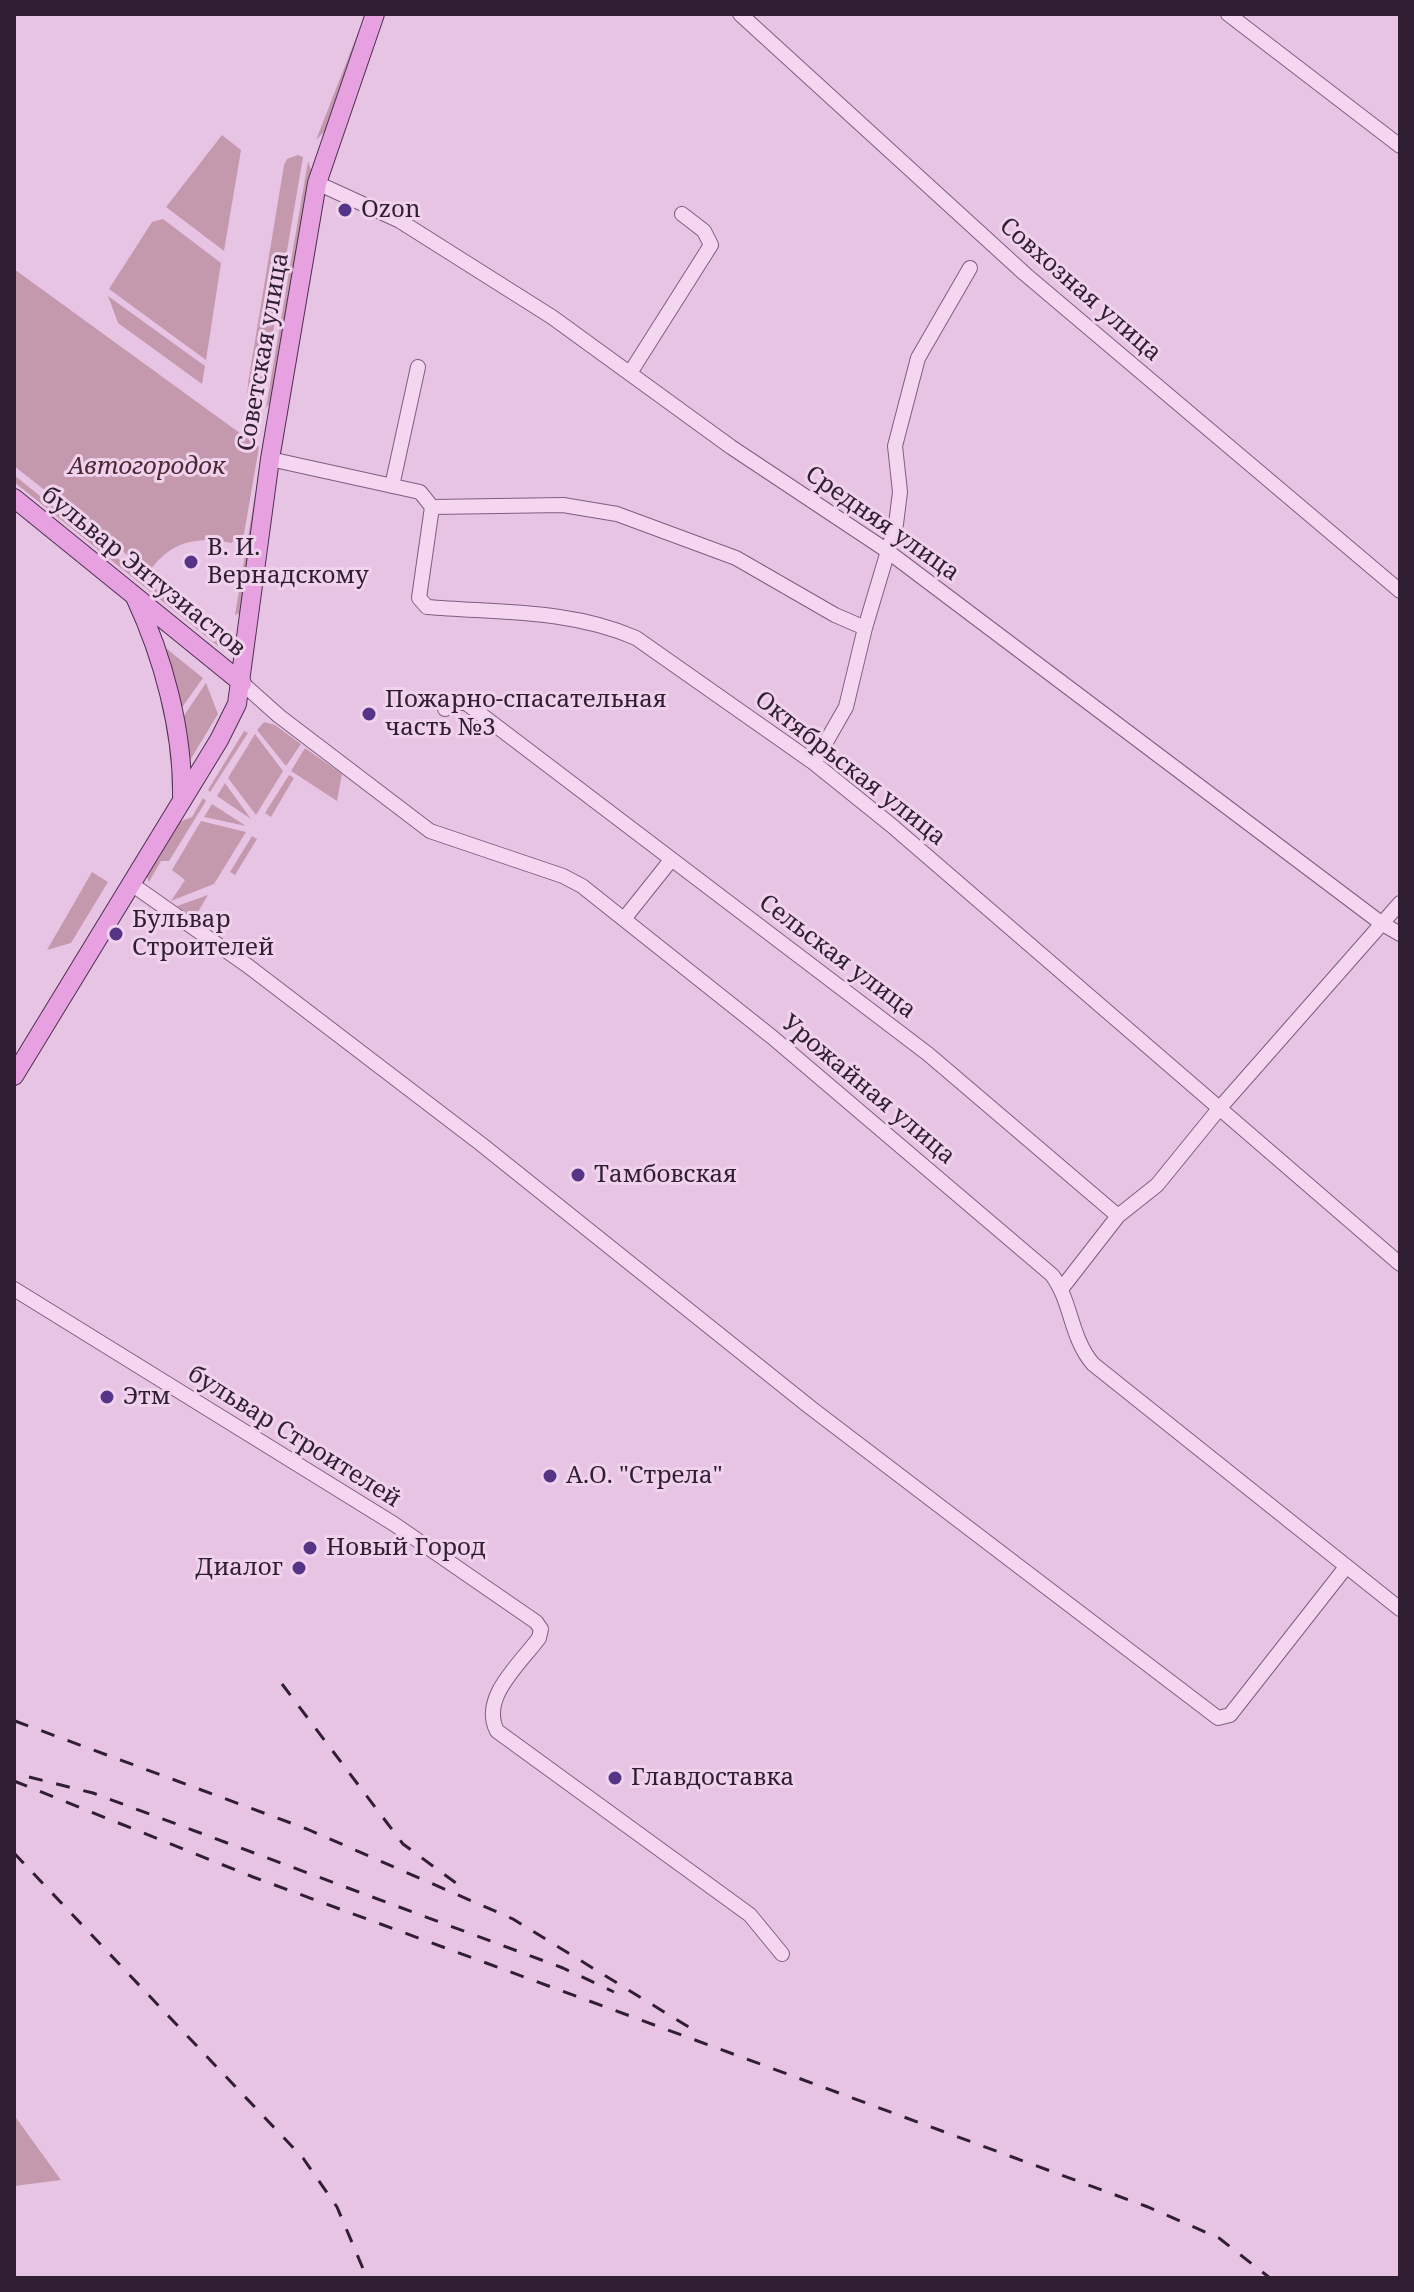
<!DOCTYPE html>
<meta charset="utf-8">
<style>
body{margin:0}
#map{position:relative;width:1414px;height:2292px;overflow:hidden;background:#e8c4e4;font-family:"Noto Serif",serif}
canvas{display:block}
.frame{position:absolute;inset:0;border:16px solid #301f32;pointer-events:none}
</style>
<div id="map">
<canvas width="1414" height="2292"></canvas>
<div class="frame"></div>
</div>
<script>
const ctx = document.querySelector('canvas').getContext('2d');
ctx.lineJoin = 'round';
function paint(path, color) {
  ctx.fillStyle = color;
  ctx.fill(path, 'evenodd');
}
function strokePath(path, color, width, dash) {
  ctx.strokeStyle = color;
  ctx.lineWidth = width;
  ctx.lineCap = dash ? 'butt' : 'round';
  ctx.setLineDash(dash || []);
  ctx.stroke(path);
}
function write(font, color, halo, rows, align = 'center') {
  ctx.font = font + ' "Noto Serif",serif';
  ctx.lineWidth = 6;
  ctx.setLineDash([]);
  ctx.textBaseline = 'middle';
  ctx.strokeStyle = halo;
  ctx.fillStyle = color;
  for (const [text, x, y, turn = 0] of rows) {
    ctx.save();
    ctx.translate(x, y);
    ctx.rotate((+turn || 0) * Math.PI / 180);
    ctx.textAlign = isNaN(turn) ? turn : align;
    if (halo) ctx.strokeText(text, 0, 0);
    ctx.fillText(text, 0, 0);
    ctx.restore();
  }
}
const green = new Path2D(`
 M359,30L326,130L316,140Z
 M222,135L241,150L224,251L166,207Z
 M298,155L303,157L260,409L247,398L248,383L284,165L287,159Z
 M308,161L311,170L272,401L266,408Z
 M163,219L221,263L206,360L109,289L152,222Z
 M14,269L259,447L244,534L231,543C195,536 170,542 149,572L14,466Z
 M108,296L205,366L202,384L118,323Z
 M262,453L240,613L235,615Z
 M14,475L221,641L218,646L14,482Z
 M162,645L203,678L178,713Z
 M206,683L218,714L189,762L179,723Z
 M264,722L275,725L301,744L286,766L257,730Z
 M244,731L248,733L210,792L208,790Z
 M255,734L283,771L256,815L228,778Z
 M305,748L342,774L337,801L291,771Z
 M289,775L294,778L271,817L265,813Z
 M225,783L251,819L217,796Z
 M203,798L206,801L169,861H161L149,882L146,875L179,822L192,817Z
 M212,804L246,826L204,817Z
 M201,821L246,832L214,884L171,901L185,880L172,870Z
 M252,836L257,839L235,875L230,872Z
 M92,872L108,882L71,943L47,950Z
 M208,895L198,912L189,915L177,906Z
 M14,2115L61,2180L14,2186Z`);
const minor = new Path2D(`
 M740,14L1025,274L1400,591
 M1228,14L1400,146
 M317,183L400,221L552,317L731,447L886,550L1381,923L1400,934
 M630,373L711,245L704,231L682,214
 M270,459L420,492L432,507L419,598L427,607C498,613 570,609 636,638L814,763L891,825L1400,1264
 M392,486L418,367
 M432,507L563,505L617,514L736,558L835,615L865,628L846,707L814,763
 M865,628L896,524L900,492L895,446L918,358L970,268
 M242,683L279,716L430,831L563,876L582,886L772,1037L1052,1275C1072,1302 1070,1337 1093,1364L1400,1609
 M445,709L451,703H466L928,1054L1118,1216L1062,1288
 M130,883L248,966L481,1144L811,1408L1218,1718L1230,1715L1346,1567
 M624,919L671,860
 M1118,1216L1157,1185L1218,1110L1400,903
 M14,1289L394,1524L536,1622L541,1629L539,1638C519,1665 480,1698 497,1731L750,1915L782,1954`);
const major = new Path2D(`
 M14,498L242,683
 M135,597C163,657 183,730 182,796
 M14,1076L219,740L237,704L270,459L317,183L375,14`);
const rail = new Path2D(`
 M282,1684L403,1844L460,1886
 M15,1721L307,1829L513,1919L700,2034
 M29,1777L93,1793L563,1968L614,1992
 M14,1781L253,1877L1148,2207L1219,2238L1270,2278
 M14,1853L303,2158L337,2207L367,2278`);
const markers = [
 [345,210,8,"#563487"],
 [191,562,8,"#563487"],
 [369,714,8,"#563487"],
 [116,934,8,"#563487"],
 [578,1175,8,"#563487"],
 [107,1397,8,"#563487"],
 [550,1476,8,"#563487"],
 [310,1548,8,"#563487"],
 [299,1568,8,"#563487"],
 [615,1778,8,"#563487"]
];
const poiNames = [
 ["Ozon",361,210],
 ["В. И.",207,548],
 ["Вернадскому",207,576],
 ["Пожарно-спасательная",385,700],
 ["часть №3",385,728],
 ["Бульвар",132,920],
 ["Строителей",132,948],
 ["Тамбовская",594,1175],
 ["Этм",123,1397],
 ["А.О. \"Стрела\"",566,1476],
 ["Новый Город",326,1548],
 ["Диалог",283,1568,"right"],
 ["Главдоставка",631,1778]
];
const streetNames = [
 ["Совхозная улица",1080,290,41],
 ["Советская улица",264,352,-80],
 ["Средняя улица",882,524,35],
 ["бульвар Энтузиастов",143,572,39],
 ["Октябрьская улица",850,769,38],
 ["Сельская улица",837,957,37],
 ["Урожайная улица",868,1090,40],
 ["бульвар Строителей",294,1437,32]
];
const parkNames = [
 ["Автогородок",147,467]
];
paint(green, '#c499ae');
strokePath(minor, '#7e5d80', 16);
strokePath(major, '#4b304e', 20);
strokePath(minor, '#f4d6f1', 14);
strokePath(major, '#e7a0e0', 18);
strokePath(rail, '#301f32', 3, [14, 14]);
for (const [x, y, r, color] of markers) {
  const dot = new Path2D();
  dot.arc(x, y, r, 0, 2 * Math.PI);
  ctx.fillStyle = color;
  ctx.fill(dot);
  strokePath(dot, '#f0d2ed', 3);
}
write('24px', '#301f32', '#f0d2ed', poiNames, 'left');
write('24px', '#301f32', '#f0d2ed', streetNames);
write('italic 24px', '#4c2834', '#f0d2ed', parkNames);
</script>
